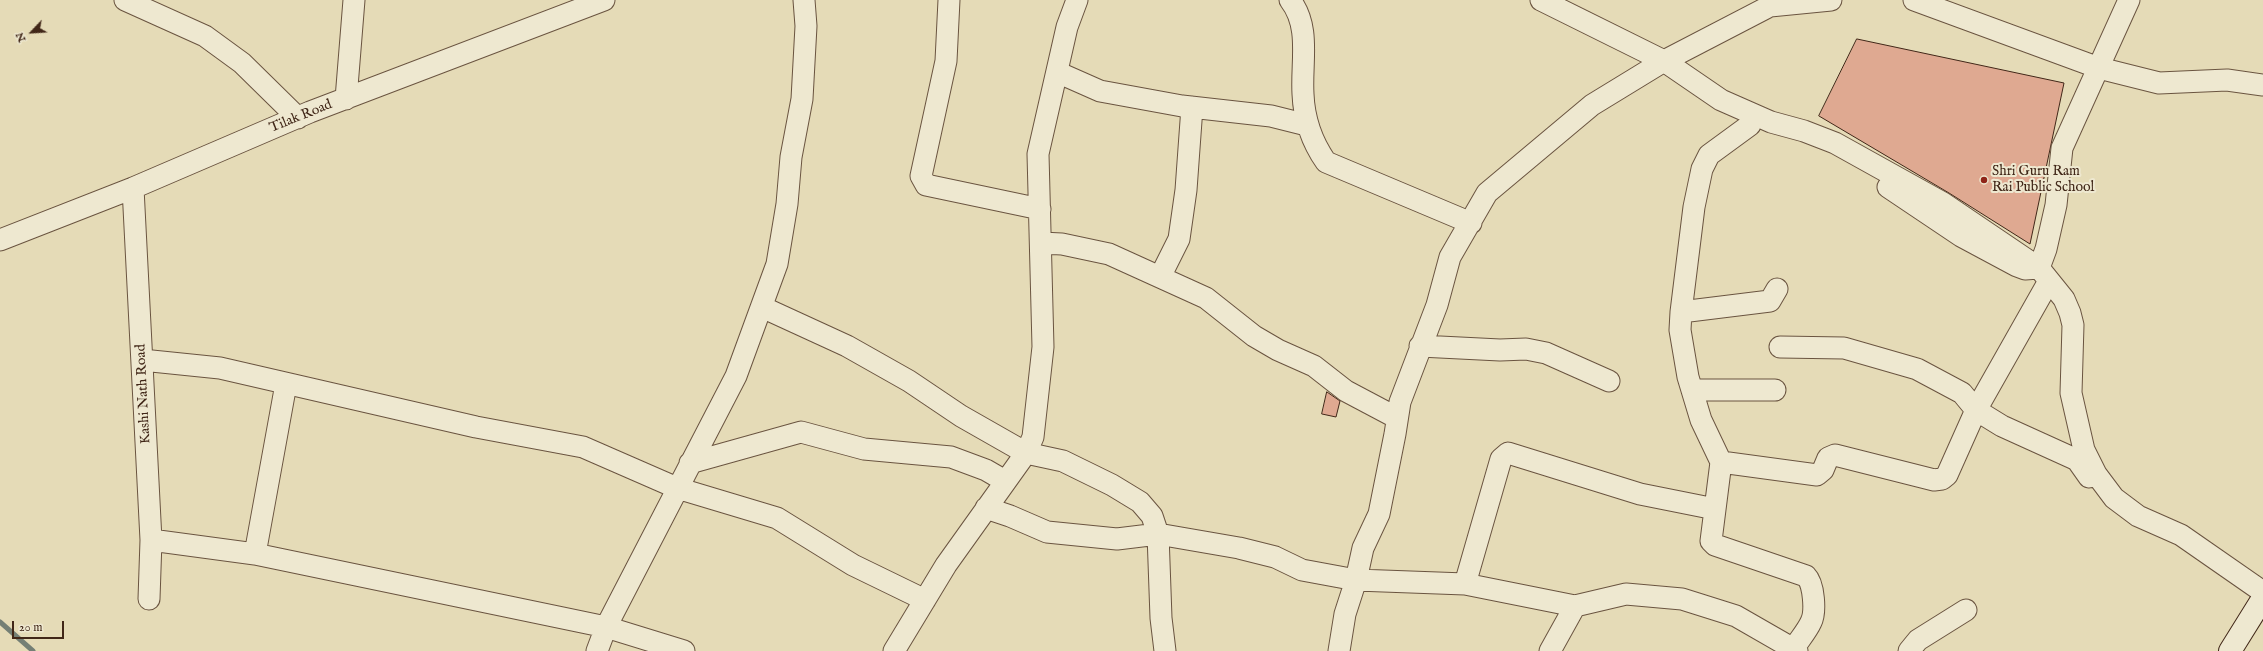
<!DOCTYPE html>
<style>
body{margin:0}
#map{position:relative;width:2263px;height:651px;overflow:hidden;background:#e5dbb7;font-family:"IM FELL English",serif}
canvas{display:block}
.north{position:absolute;left:12px;top:12px;width:40px;height:40px;-webkit-text-stroke:3px #eee8d0;paint-order:stroke;rotate:245deg;font-size:11px;font-weight:700;line-height:16px;text-align:center;color:#412718}
.north::after{content:'';display:block;margin:auto;width:14px;height:18px;background:#412718;clip-path:polygon(50% 0,100% 100%,50% 72%,0 100%)}
.scale{position:absolute;left:12px;top:621px;width:52px;height:18px;box-sizing:border-box;border:2px solid #412718;border-top:0;padding-left:5px;font-size:12px;line-height:14px;white-space:nowrap;color:#412718;-webkit-text-stroke:3px #eee8d0;paint-order:stroke}
</style>
<div id="map">
<canvas width="2263" height="651"></canvas>
<div class="north">N</div>
<div class="scale">20 m</div>
</div>
<script>
const ctx = document.querySelector('canvas').getContext('2d');
ctx.lineJoin = 'round';
function strokePath(path, color, width, dash) {
  ctx.strokeStyle = color;
  ctx.lineWidth = width;
  ctx.lineCap = dash ? 'butt' : 'round';
  ctx.setLineDash(dash || []);
  ctx.stroke(path);
}
function paint(path, color) {
  ctx.fillStyle = color;
  ctx.fill(path, 'evenodd');
}
function write(font, color, halo, rows, align = 'center') {
  ctx.font = font + ' "IM FELL English",serif';
  ctx.lineWidth = 4;
  ctx.setLineDash([]);
  ctx.textBaseline = 'middle';
  ctx.strokeStyle = halo;
  ctx.fillStyle = color;
  for (const [text, x, y, turn = 0] of rows) {
    ctx.save();
    ctx.translate(x, y);
    ctx.rotate((+turn || 0) * Math.PI / 180);
    ctx.textAlign = isNaN(turn) ? turn : align;
    if (halo) ctx.strokeText(text, 0, 0);
    ctx.fillText(text, 0, 0);
    ctx.restore();
  }
}
const stream = new Path2D(`
 M0,622L33,651`);
const building = new Path2D(`
 M1857,39L2064,83L2030,244L1949,193L1819,116Z
 M1327,392L1340,401L1336,417L1322,414Z`);
const street = new Path2D(`
 M125,0L205,36L242,63L298,118
 M949,0L946,61L921,176L926,185L1040,209
 M1290,0C1311,27 1301,62 1303,94C1304,119 1312,142 1326,162L1471,223
 M1541,0L1664,61L1721,100L1771,122L1804,131L1835,143L1943,203L2039,268L2064,299L2070,313L2073,325L2071,393L2084,450L2096,474L2114,498L2138,516L2181,535L2263,592
 M1914,0L2099,68L2159,83L2227,80L2263,85
 M1057,72L1100,91L1182,106L1271,116L1307,125
 M346,99L354,0
 M1750,125L1709,155L1702,169L1694,207L1681,312L1680,330L1688,377L1701,420L1721,462L1711,541L1715,545L1806,576C1814,584 1816,612 1811,622C1807,631 1799,640 1794,648
 M1888,187L1961,236L2017,266L2025,269L2039,268L2046,249L2056,205L2062,148L2129,0
 M133,188L151,540L149,599
 M0,240L133,188L310,112L604,0
 M1041,243L1062,244L1109,254L1206,298L1254,336L1278,350L1314,366L1346,391L1397,418
 M1160,277L1179,239L1186,190L1192,107
 M762,307L847,346L909,381L961,416L1026,453L1063,461L1112,485L1140,502L1152,516L1158,534L1161,618L1165,651
 M1681,312L1770,301L1777,289
 M1420,346L1500,350L1526,349L1546,353L1609,381
 M1780,347L1844,348L1917,369L1962,393L1976,410L2002,426L2077,460L2089,477
 M142,360L220,368L476,427L583,447L677,488L777,518L853,565L925,600
 M1692,390H1775
 M1721,462L1817,475L1823,470L1828,458L1835,455L1934,480L1942,479L1947,475L1976,410L2049,281
 M690,463L801,432L864,449L951,457L986,470L1005,481
 M986,508L1010,516L1047,532L1117,539L1158,534L1239,548L1275,557L1302,570L1356,580L1465,584L1575,606L1626,594L1682,599L1736,616L1797,651
 M151,540L255,554L606,627L684,651
 M255,554L286,384
 M1465,584L1501,459L1508,453L1640,494L1715,509
 M597,651L606,627L736,376L777,264L787,204L791,157L802,99L806,26L804,0
 M894,651L946,565L1026,453L1033,437L1043,347L1038,154L1067,27L1077,0
 M1339,651L1345,614L1356,580L1363,548L1379,514L1395,434L1400,402L1437,305L1450,257L1487,193L1592,105L1664,61L1770,6L1831,0
 M1550,651L1575,606
 M1909,651L1918,640L1966,610`);
const secondary = new Path2D(`
 M2230,651L2263,598`);
const markers = [
 [1984,180,4,"#8f2418"]
];
const streetNames = [
 ["Tilak Road",301,117,-22],
 ["Kashi Nath Road",144,394,-93]
];
const poiNames = [
 ["Shri Guru Ram",1992,172],
 ["Rai Public School",1992,188]
];
strokePath(stream, '#747f75', 5);
paint(building, '#dfa991');
strokePath(building, '#412718', 1);
strokePath(street, '#6a5440', 23);
strokePath(secondary, '#412718', 24);
strokePath(street, '#eee8d0', 21);
strokePath(secondary, '#eee8d0', 22);
for (const [x, y, r, color] of markers) {
  const dot = new Path2D();
  dot.arc(x, y, r, 0, 2 * Math.PI);
  ctx.fillStyle = color;
  ctx.fill(dot);
  strokePath(dot, '#eee8d0', 1.5);
}
write('14px', '#412718', '#eee8d0', streetNames);
write('14px', '#412718', '#eee8d0', poiNames, 'left');
</script>
